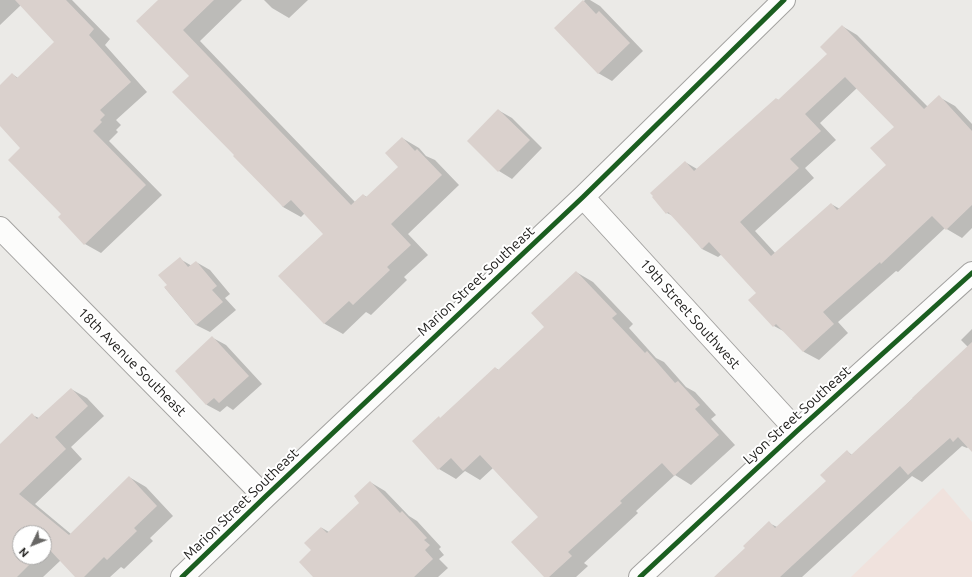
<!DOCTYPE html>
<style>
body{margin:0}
#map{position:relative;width:972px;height:577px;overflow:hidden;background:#ebeae7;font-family:Ubuntu,sans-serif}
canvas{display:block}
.north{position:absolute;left:12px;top:525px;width:40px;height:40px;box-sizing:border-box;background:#fff;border:1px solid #a7a6a5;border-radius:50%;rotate:227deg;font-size:11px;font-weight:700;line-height:16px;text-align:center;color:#22211f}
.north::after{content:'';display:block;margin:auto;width:14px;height:18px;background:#686765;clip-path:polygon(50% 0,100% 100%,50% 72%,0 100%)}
</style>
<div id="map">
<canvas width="972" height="577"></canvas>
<div class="north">N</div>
</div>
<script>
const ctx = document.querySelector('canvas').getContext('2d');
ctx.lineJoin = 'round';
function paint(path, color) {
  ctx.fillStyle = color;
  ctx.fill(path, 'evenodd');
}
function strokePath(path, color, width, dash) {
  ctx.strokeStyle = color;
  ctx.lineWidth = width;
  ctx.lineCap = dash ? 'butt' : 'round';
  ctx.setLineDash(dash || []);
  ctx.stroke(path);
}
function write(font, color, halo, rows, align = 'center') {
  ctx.font = font + ' Ubuntu,sans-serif';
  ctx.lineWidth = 4;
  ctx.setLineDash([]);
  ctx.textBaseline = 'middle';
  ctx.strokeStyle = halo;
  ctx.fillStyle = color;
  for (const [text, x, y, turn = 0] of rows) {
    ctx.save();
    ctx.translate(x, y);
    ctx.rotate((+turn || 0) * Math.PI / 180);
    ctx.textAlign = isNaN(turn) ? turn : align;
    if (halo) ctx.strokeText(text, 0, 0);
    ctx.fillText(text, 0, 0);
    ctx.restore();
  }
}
const industrial = new Path2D(`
 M943,488L972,522V577H851Z`);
const shadow = new Path2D(`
 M0,0H72L110,39L105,45L147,92L116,120L121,125L116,130L118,132L109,141L162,195L101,253L85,244L62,214L22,148L0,114V86L12,74L18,78L56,42L21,5L0,25Z
 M160,0H242L200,41L355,202L363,195L367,197L399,167L402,138L419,148L426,156L435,160L459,185L408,234L428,255L404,277L407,280L371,315L366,312L343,334L325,324L280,276L324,234L305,213L301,217L283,207L190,76Z
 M264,0H308L289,18L272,8Z
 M585,0H590L600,6L643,51L612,81L598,73L555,28Z
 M842,26L857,35L928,107L939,97L955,106L972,124V228L962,238L945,228L898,272L896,271L838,322L848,333L819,360L804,352L787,333L774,326L757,293L722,254L718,257L702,249L675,217L667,213L685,162L697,169L776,99L779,100L828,54ZM857,88L895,127L887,165L840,209L831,204L776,254L755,231L814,178L805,168L836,140L820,123Z
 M498,110L512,118L542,148L512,179L499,171Z
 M180,259L192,266L196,262L210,270L230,294L225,298L236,310L210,332L196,325L165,288L168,285Z
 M576,272L593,282L633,324L629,328L656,358L664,362L686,387L695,392L716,415L711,419L735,445L691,485L675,475L636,511L638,513L584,563L588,566L576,577H546L539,517L493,468L480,480L465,471L456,479L439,469L441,419L495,368L499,370L545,327Z
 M972,329V444L967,448L962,446L922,482L912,476L802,577H715L747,548L769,523L777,527L828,481L847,451L852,455L968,347L961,340Z
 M213,338L226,345L262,384L233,410L227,406L220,412L207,405L176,371Z
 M71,389L87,398L104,416L71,447L82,459L35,504L71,534L129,477L146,487L173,516L150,538L153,541L124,569L121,567L110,577H77L61,560L43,577H0V445L32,415L39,418ZM20,533H44V557H20Z
 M370,482L385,491L409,516L417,521L441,547L439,549L444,555L439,559L448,568L438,577H314L312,550L322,528L329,532L361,503Z`);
const building = new Path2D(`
 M15,0H66L94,29L89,35L131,82L100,110L105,115L100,120L102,122L93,131L146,185L84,245L58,217L61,214L8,160L20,148L0,126V85L12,73L17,78L54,42Z
 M158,0H214L183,30L351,205L363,194L366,197L398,167L385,153L402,137L415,151L417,149L442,175L391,224L411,245L387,267L390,270L353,305L349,301L324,324L278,276L323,234L291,200L283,207L233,156L234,155L172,92L189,76L136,21Z
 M583,0L596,14L599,11L630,43L598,74L554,28Z
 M842,25L924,109L939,95L972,131V205L946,230L932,216L881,264L880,262L823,312L834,324L803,352L776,324L773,327L748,300L756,293L709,242L702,249L668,212L666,214L652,197L653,196L650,193L685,161L694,171L776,98L778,100L827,54L820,47ZM845,77L894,127L870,148L886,165L837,210L831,203L771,256L740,222L799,168L790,159L821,131L805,114Z
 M498,109L530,140L498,172L467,141Z
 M180,257L188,267L196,261L217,286L212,290L223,302L196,325L164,287L167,285L158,275Z
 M576,271L617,314L612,318L645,353L647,351L675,383L678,381L700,405L695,409L719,435L674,476L662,463L620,501L622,503L568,552L572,556L549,577H544L511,542L538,517L480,455L463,471L451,458L438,470L412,441L439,416L440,418L495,367L498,370L544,327L531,313Z
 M212,336L249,376L219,403L214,398L206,405L175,371Z
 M972,342V452L958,437L953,442L950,438L908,475L900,466L780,577H714L745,548L743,546L769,521L775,528L826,481L820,475L847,450L851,455L913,398H912Z
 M71,388L88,406L55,437L66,449L19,494L69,535L129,476L157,506L134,528L137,531L107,560L104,557L84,577H75L47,547L44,550V533H20V557H37L17,577H0V444L32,413L37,419Z
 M370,481L400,513L402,511L427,538L424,540L430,545L425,550L433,559L414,577H313L299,562L311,550L304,543L321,527L327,533L359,503L354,496Z`);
const minor = new Path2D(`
 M583,197L797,431
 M0,228L265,497
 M182,577L265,497L583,197L784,0
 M640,577L797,431L972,273`);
const cycleway = new Path2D(`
 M182,577L265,497L583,197L784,0
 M640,577L797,431L972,273`);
const streetNames = [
 ["Marion Street Southeast",476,281,-43],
 ["19th Street Southwest",690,314,48],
 ["18th Avenue Southeast",132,362,45],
 ["Lyon Street Southeast",797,415,-42],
 ["Marion Street Southeast",241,504,-44]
];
paint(industrial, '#f0e2dd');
paint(shadow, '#0003');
paint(building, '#dad1cd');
strokePath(minor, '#a3a2a0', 24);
strokePath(minor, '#fcfcfb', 22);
strokePath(cycleway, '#1b5e20', 5);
write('14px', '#22211f', '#fff', streetNames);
</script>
